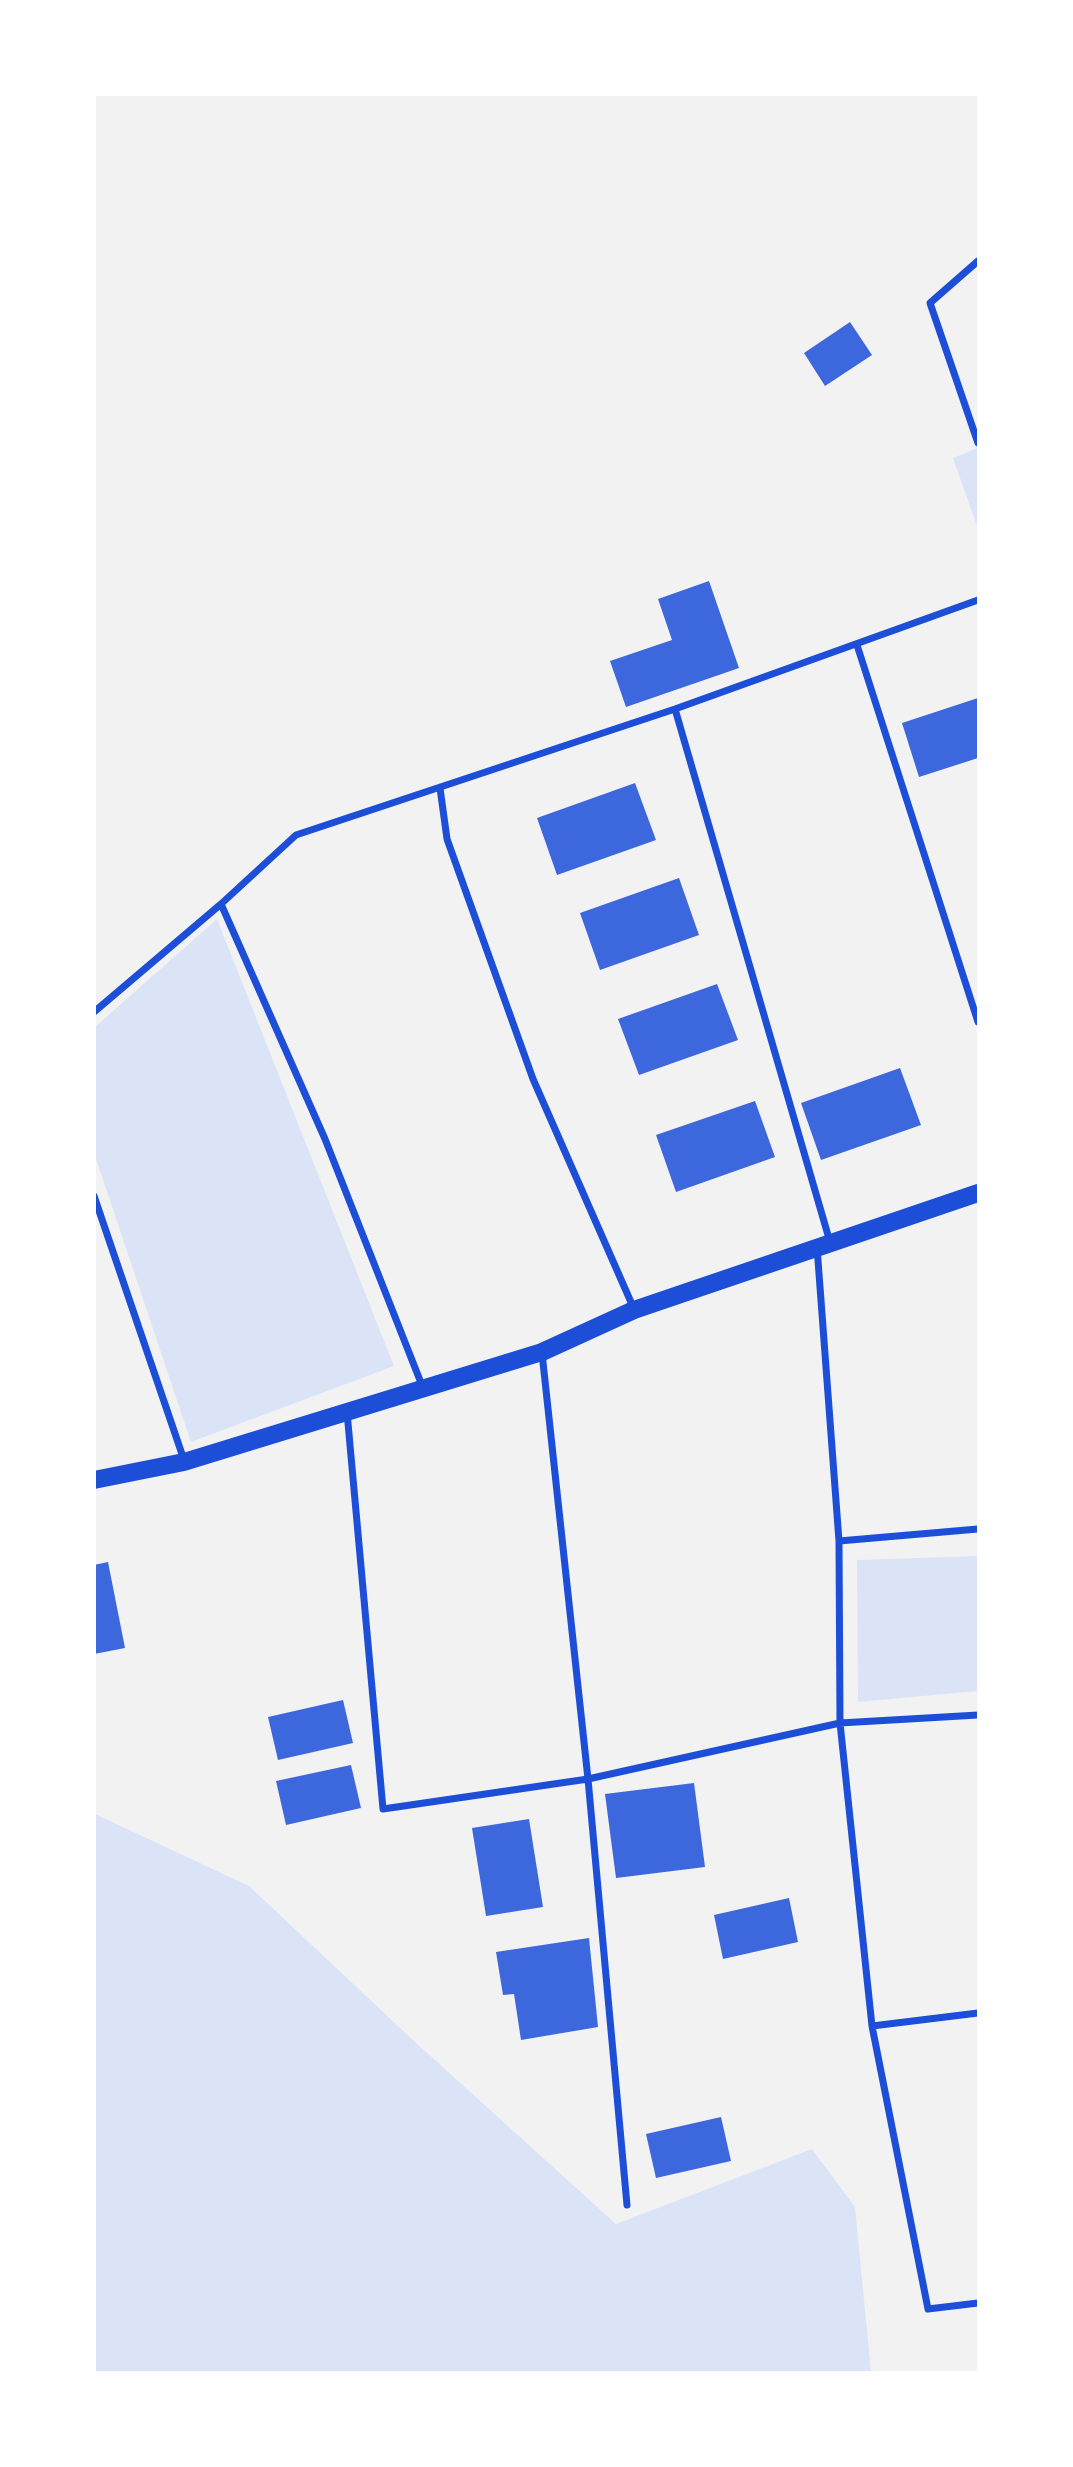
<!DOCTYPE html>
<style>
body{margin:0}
#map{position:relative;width:1073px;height:2467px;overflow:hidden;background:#f2f2f2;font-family:Roboto,sans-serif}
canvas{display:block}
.frame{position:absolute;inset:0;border:96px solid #fff;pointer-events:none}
</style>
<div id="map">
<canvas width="1073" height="2467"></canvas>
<div class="frame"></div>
</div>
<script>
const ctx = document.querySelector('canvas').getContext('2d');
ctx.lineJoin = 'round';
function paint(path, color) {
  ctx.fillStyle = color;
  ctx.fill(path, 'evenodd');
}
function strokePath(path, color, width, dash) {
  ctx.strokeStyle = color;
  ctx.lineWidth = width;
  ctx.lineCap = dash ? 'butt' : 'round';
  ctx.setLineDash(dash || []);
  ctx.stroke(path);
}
const green = new Path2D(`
 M978,448V529L953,458Z
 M217,919L394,1366L191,1442L95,1156V1027Z
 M978,1556V1691L858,1702L857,1560Z
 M95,1814L249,1886L414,2041L616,2224L812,2149L855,2207L871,2372H95Z`);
const building = new Path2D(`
 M850,322L872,355L825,386L804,353Z
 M709,581L739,668L626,707L610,661L672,640L658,599Z
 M978,698V758L919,777L902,723Z
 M635,783L656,840L557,875L537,818Z
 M679,878L699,935L600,970L580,913Z
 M717,984L738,1040L639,1075L618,1019Z
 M900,1068L921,1125L821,1160L801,1103Z
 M755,1101L775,1157L676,1192L656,1135Z
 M108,1562L125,1648L94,1654V1565Z
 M343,1700L353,1743L278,1760L268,1717Z
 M351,1765L361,1808L286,1825L276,1781Z
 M694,1783L705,1867L616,1878L605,1794Z
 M529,1819L543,1907L486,1916L472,1828Z
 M789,1898L798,1942L723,1959L714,1915Z
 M589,1938L598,2027L521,2040L514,1994L503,1995L496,1952Z
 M721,2117L731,2161L656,2178L646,2134Z`);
const minor = new Path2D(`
 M978,261L930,303L978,443
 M857,645L978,1022
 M675,709L830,1242
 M440,788L447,839L533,1079L634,1309
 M221,904L325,1139L423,1388
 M94,1012L221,904L296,835L675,709L978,600
 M94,1196L184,1460
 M817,1247L839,1541L840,1723L872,2026L928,2309L978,2303
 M542,1353L588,1779L627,2205
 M347,1412L383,1809L588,1779L840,1723L978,1715
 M839,1541L978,1529
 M872,2026L978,2013`);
const primary = new Path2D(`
 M94,1480L184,1462L542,1352L634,1310L978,1193`);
paint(green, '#dbe4f7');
paint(building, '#3d67dc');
strokePath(minor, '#1d4ed8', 7);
strokePath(primary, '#1d4ed8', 18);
</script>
